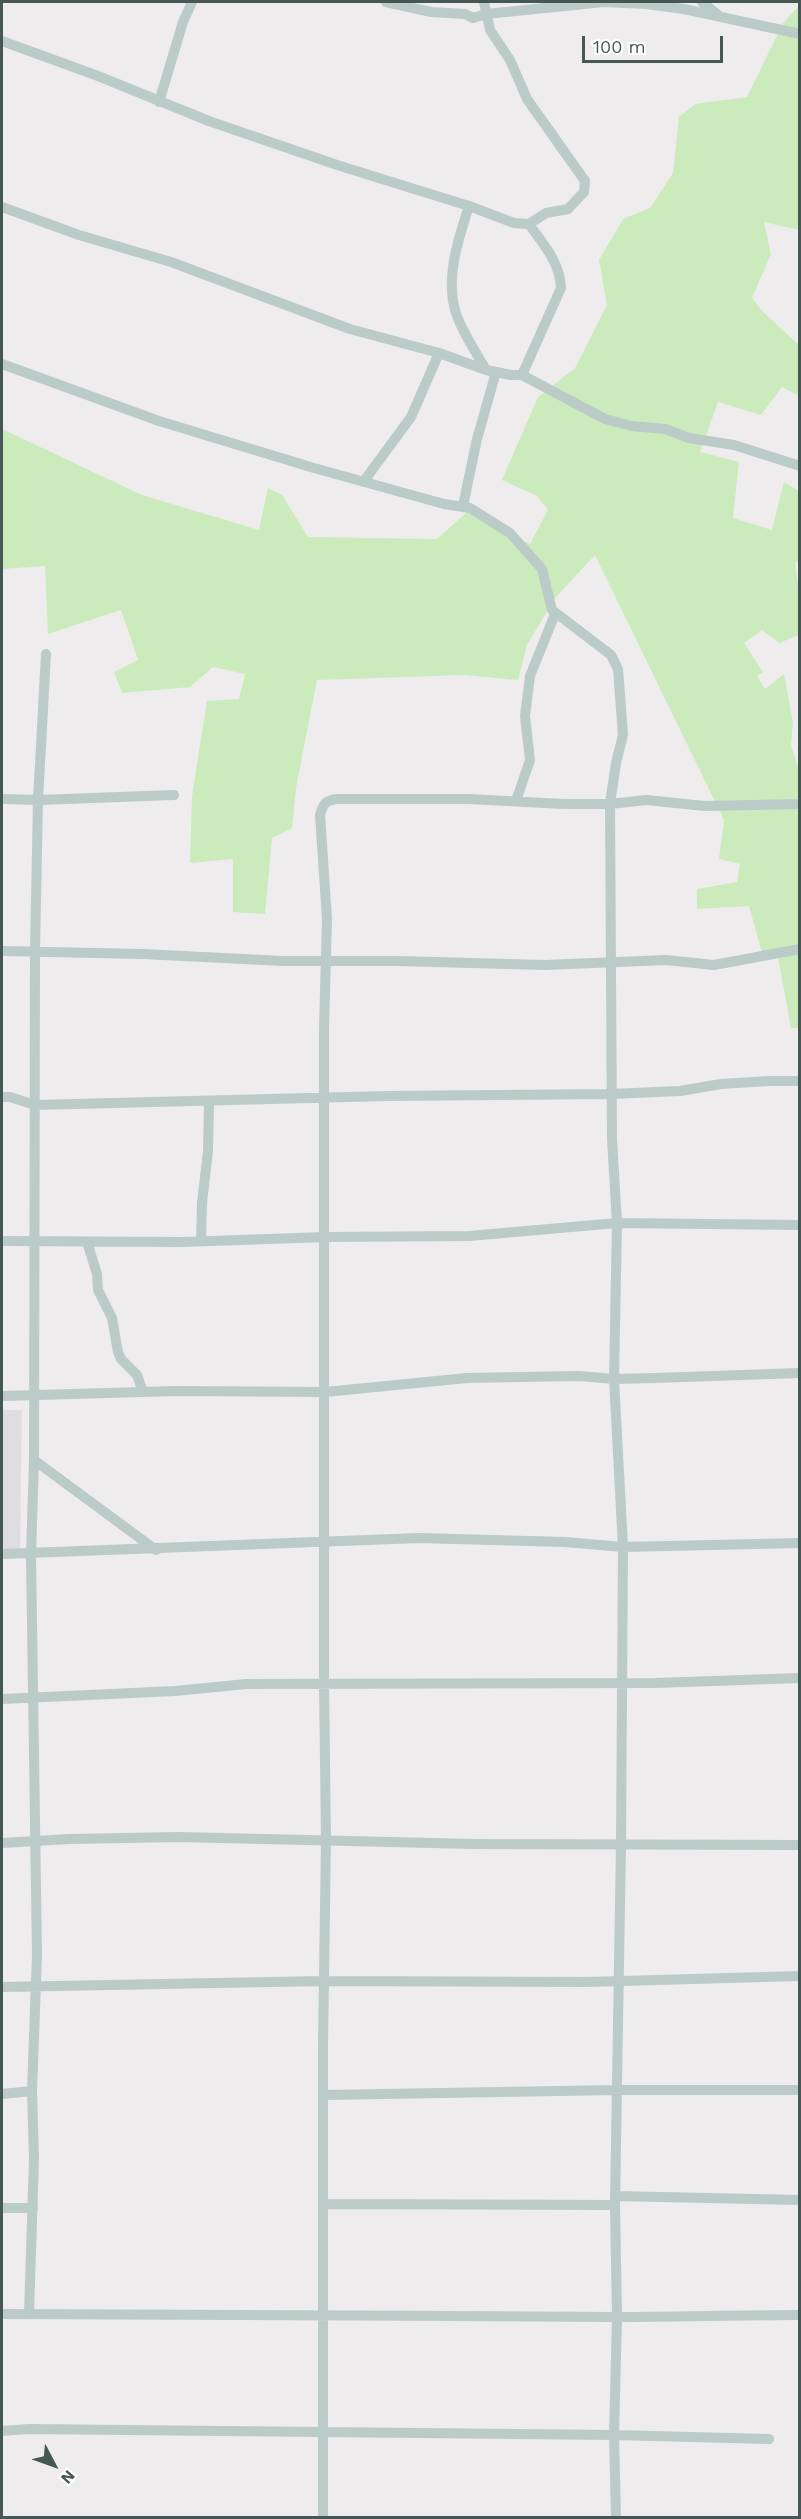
<!DOCTYPE html>
<style>
body{margin:0}
#map{position:relative;width:801px;height:2519px;overflow:hidden;background:#efecee;font-family:"Work Sans",sans-serif}
canvas{display:block}
.frame{position:absolute;inset:0;border:3px solid #465854;pointer-events:none}
.north{position:absolute;left:24px;top:2435px;width:60px;height:60px;-webkit-text-stroke:4px #fff;paint-order:stroke;rotate:131deg;font-size:16px;font-weight:700;line-height:24px;text-align:center;color:#465854}
.north::after{content:'';display:block;margin:auto;width:21px;height:27px;background:#465854;clip-path:polygon(50% 0,100% 100%,50% 72%,0 100%)}
.scale{position:absolute;left:582px;top:36px;width:141px;height:27px;box-sizing:border-box;border:3px solid #465854;border-top:0;padding-left:8px;font-size:18px;line-height:21px;white-space:nowrap;color:#465854;-webkit-text-stroke:4px #fff;paint-order:stroke}
</style>
<div id="map">
<canvas width="801" height="2519"></canvas>
<div class="frame"></div>
<div class="north">N</div>
<div class="scale">100 m</div>
</div>
<script>
const ctx = document.querySelector('canvas').getContext('2d');
ctx.lineJoin = 'round';
function paint(path, color) {
  ctx.fillStyle = color;
  ctx.fill(path, 'evenodd');
}
function strokePath(path, color, width, dash) {
  ctx.strokeStyle = color;
  ctx.lineWidth = width;
  ctx.lineCap = dash ? 'butt' : 'round';
  ctx.setLineDash(dash || []);
  ctx.stroke(path);
}
const education = new Path2D(`
 M2,1410H22L20,1550H2Z`);
const green = new Path2D(`
 M799,6V230L764,222L771,254L752,298L761,310L799,345V396L782,387L761,415L718,402L700,452L739,462L733,518L772,530L784,482L799,491V562H795L799,591V635L779,643L762,630L744,643L763,672L757,676L765,689L784,674L793,723L791,745L800,774L799,1028H791L778,957L762,953L749,906L697,909V889L737,882L740,864L719,859L724,820L595,555L555,598L527,645L518,680L464,675L317,680L296,788L292,828L272,838L265,914L233,912V859L190,863L192,796L207,701L239,699L245,674L213,667L190,687L122,693L114,672L138,660L121,610L48,634L45,566L2,569V429L142,495L259,530L268,488L282,495L308,537L437,539L467,512L530,544L548,510L537,496L502,480L538,397L575,368L607,305L599,260L623,219L650,208L673,173L679,117L695,104L747,97L783,23Z`);
const street = new Path2D(`
 M386,2L431,12L465,14L473,18L486,14L604,2L646,4L684,9L800,34
 M702,2L718,15
 M2,41L98,76L209,121L337,165L469,206L514,223L529,224L546,213L568,209L584,192L585,181L527,99L510,60L490,30L484,2
 M159,102L183,22L192,2
 M469,206C458,240 444,281 457,316C464,335 476,352 486,370
 M2,207L79,235L171,262L350,329L439,353L486,370L511,375H522L605,419L632,426L665,429L689,438L734,445L800,466
 M2,364L159,421L314,468L444,504L470,508L510,533L542,569L552,610L611,655L618,669L623,735L616,763L610,804L612,1139L617,1223L614,1379L623,1547L621,1844L615,2205L617,2317L614,2435L616,2518
 M522,375L561,288C560,262 543,244 529,224
 M364,481L411,417L439,353
 M463,506L477,439L496,372
 M2,799L38,800L174,795
 M516,801L530,760L525,716L530,676L555,614
 M2,951L143,954L283,961H398L545,965L666,960L714,965L800,949
 M2,1097H10L35,1105L388,1096L611,1094L680,1091L721,1084L769,1081H800
 M2,1241L183,1242L325,1237L469,1236L617,1223L800,1225
 M201,1241L202,1203L208,1151L209,1102
 M87,1242L97,1274L98,1290L112,1318L118,1352L121,1359L137,1375L143,1392
 M2,1396L177,1391L325,1392L467,1378L579,1376L614,1379L655,1378L800,1373
 M34,1460L156,1550
 M2,1554L419,1538L565,1542L623,1547L800,1543
 M2,1699L175,1691L246,1684L655,1683L800,1678
 M2,1843L69,1839L179,1837L475,1844L800,1845
 M2,1987L325,1981L586,1982L800,1976
 M2,2094L32,2091
 M324,2095L617,2090H800
 M615,2196L800,2200
 M325,2204L615,2205
 M2,2208H33
 M2,2314C206,2314 410,2316 614,2317C675,2317 738,2315 800,2315
 M29,2314L34,2159L32,2091L37,1955L31,1555L34,1460L35,951L38,800L46,654
 M2,2431L29,2429L614,2435L769,2439
 M323,2518V2044L326,1840L324,1683V1029L327,919L320,815C323,804 325,801 336,799H468L564,804H610L646,800L705,806L800,804`);
paint(education, '#e0dde0');
paint(green, '#cbebbc');
strokePath(street, '#bbcbc7', 10);
</script>
